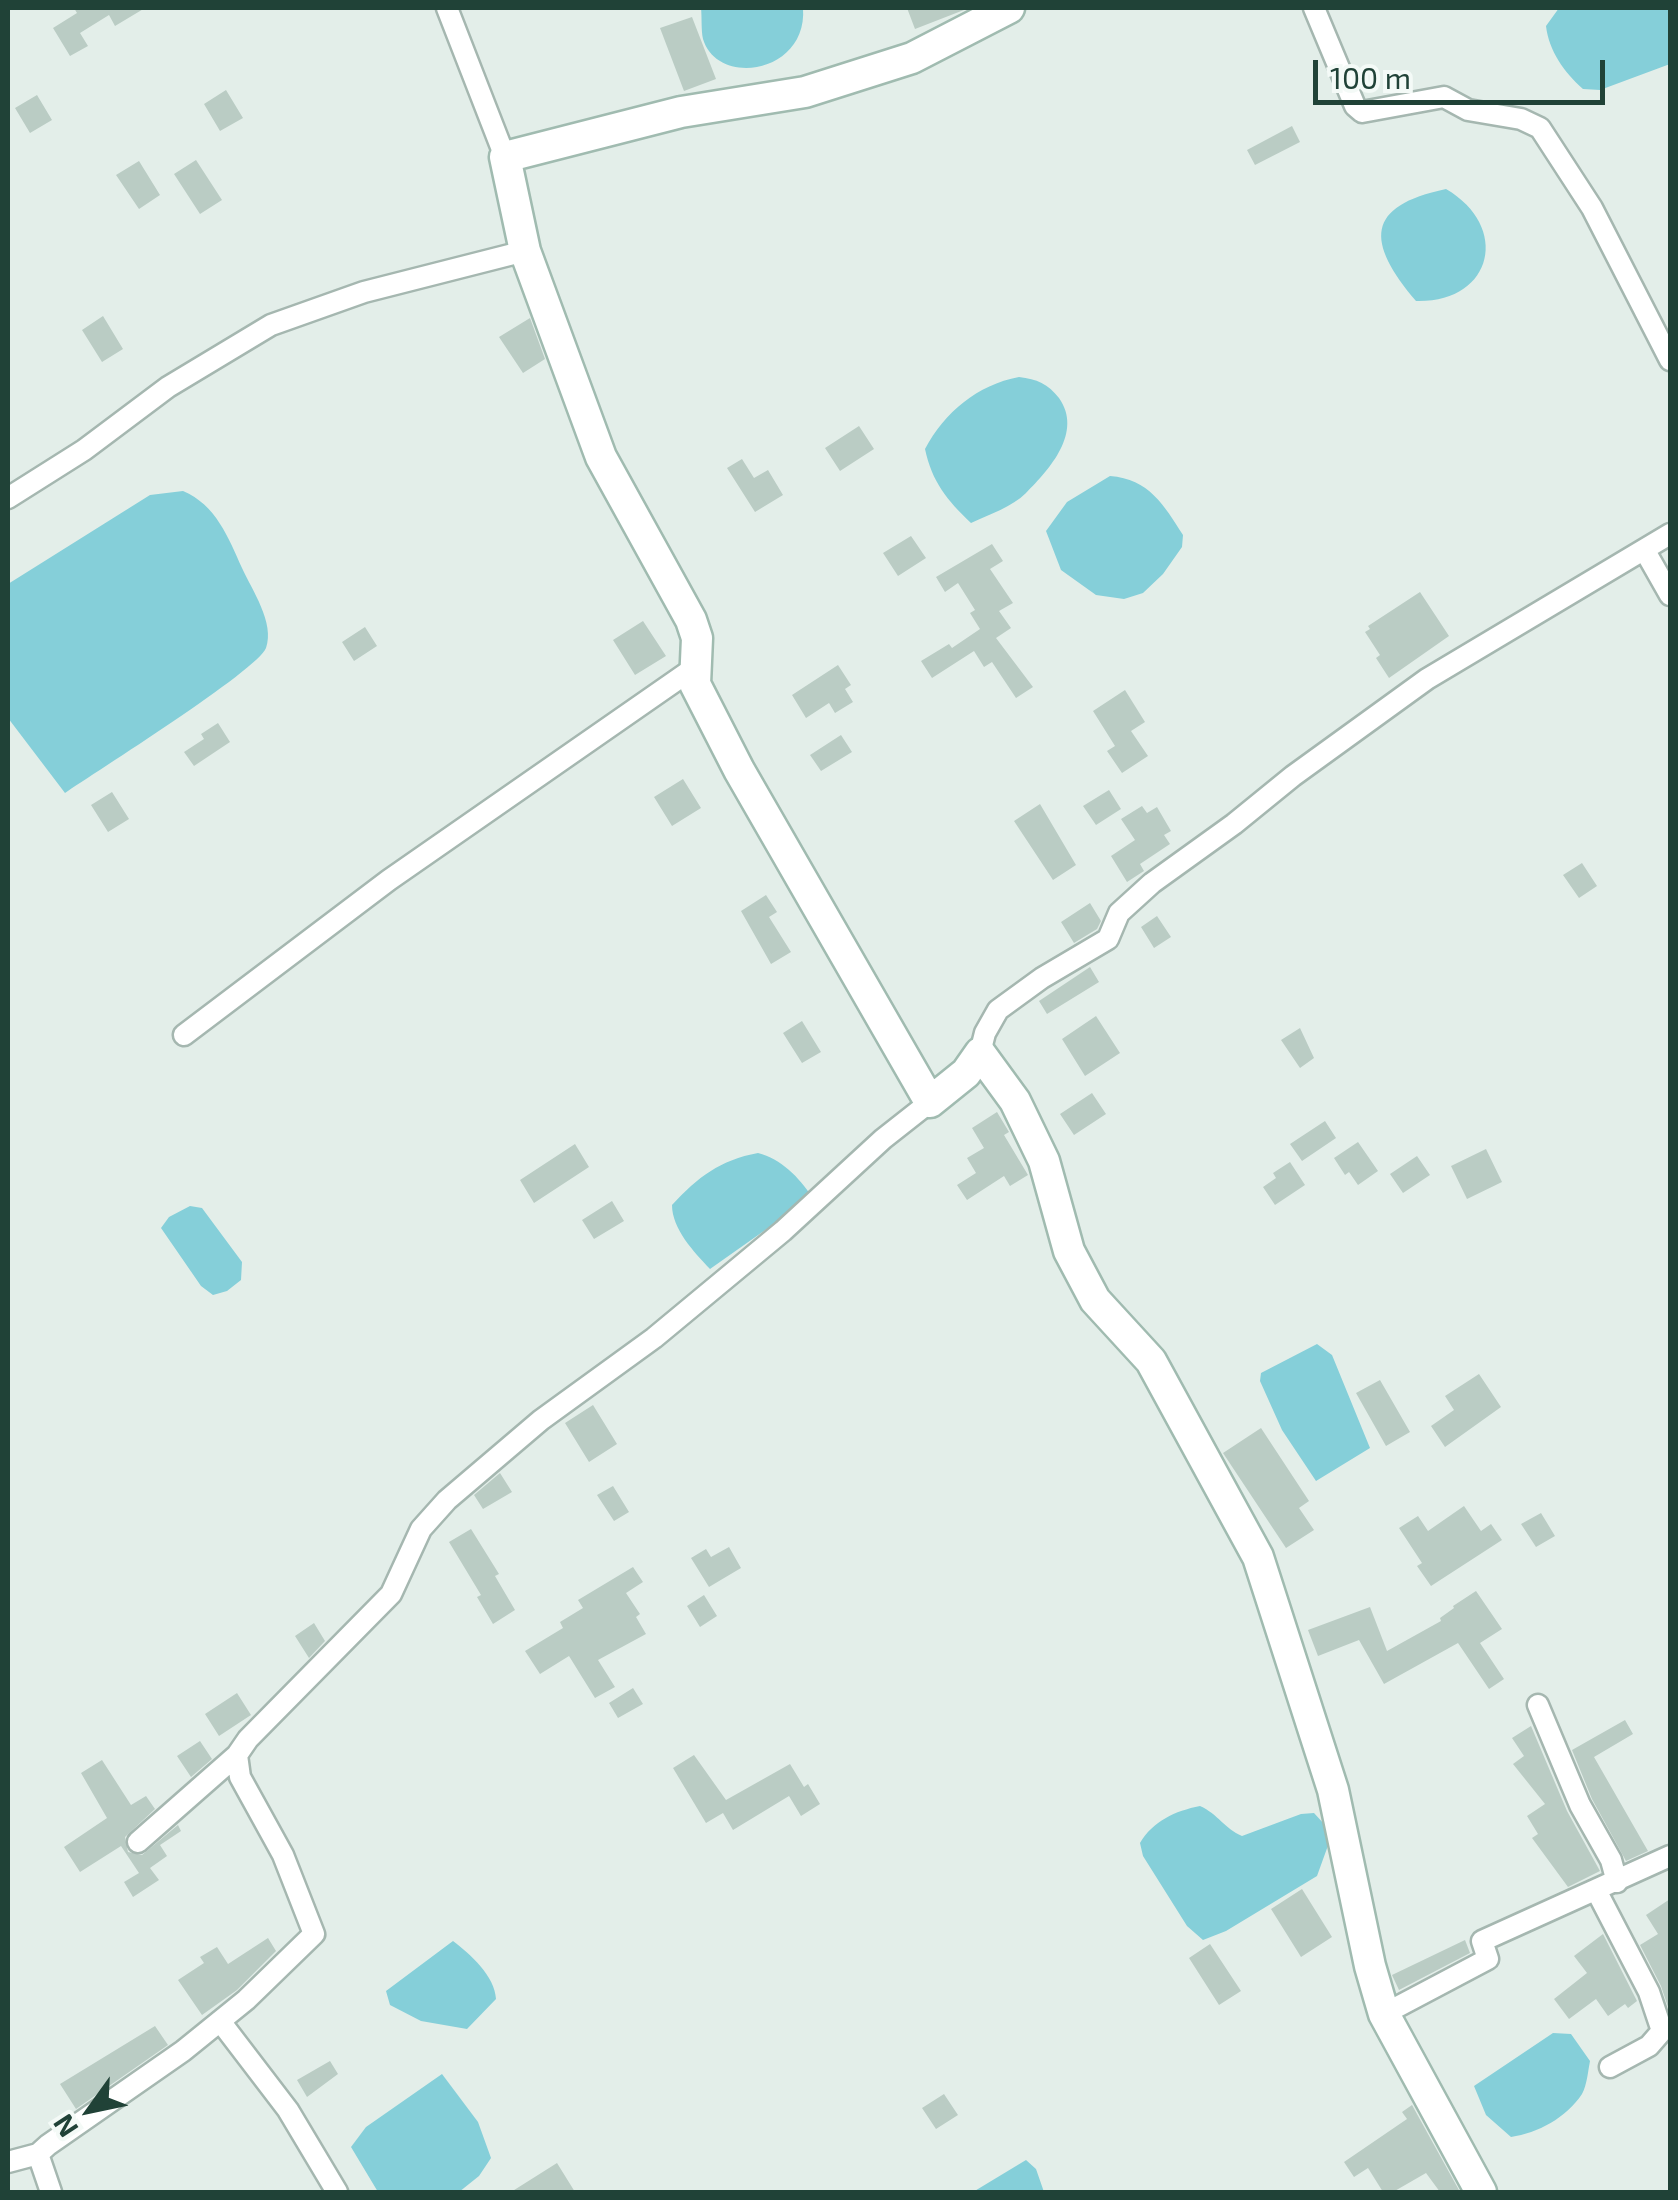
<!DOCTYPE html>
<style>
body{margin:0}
#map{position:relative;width:1678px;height:2200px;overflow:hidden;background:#e3eee9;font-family:"Exo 2",sans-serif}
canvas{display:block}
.frame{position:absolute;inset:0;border:10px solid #204237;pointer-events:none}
.north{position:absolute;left:40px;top:2060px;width:100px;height:100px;-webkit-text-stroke:8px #f4faf7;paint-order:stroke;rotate:237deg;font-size:28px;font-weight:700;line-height:40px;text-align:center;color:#204237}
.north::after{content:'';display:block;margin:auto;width:35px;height:45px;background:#204237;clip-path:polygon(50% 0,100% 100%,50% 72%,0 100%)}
.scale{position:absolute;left:1313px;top:60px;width:292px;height:45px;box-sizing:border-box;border:5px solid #204237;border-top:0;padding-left:12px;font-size:30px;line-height:35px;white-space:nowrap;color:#204237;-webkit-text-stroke:8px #f4faf7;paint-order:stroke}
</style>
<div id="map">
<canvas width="1678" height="2200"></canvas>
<div class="frame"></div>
<div class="north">N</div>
<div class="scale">100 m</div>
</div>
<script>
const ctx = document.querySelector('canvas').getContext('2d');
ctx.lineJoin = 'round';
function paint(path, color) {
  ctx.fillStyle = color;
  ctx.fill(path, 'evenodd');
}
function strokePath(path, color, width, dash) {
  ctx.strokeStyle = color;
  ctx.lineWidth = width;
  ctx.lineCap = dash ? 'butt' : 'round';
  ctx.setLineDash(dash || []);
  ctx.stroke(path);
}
const water = new Path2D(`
 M701,8H803C808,73 718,88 703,39C701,30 702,17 701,8Z
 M1559,8H1670V64L1600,90L1583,89C1564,72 1549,51 1546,26Z
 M1446,189C1511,227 1493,303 1416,301C1366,242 1365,206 1446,189Z
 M1019,377C1037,379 1048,384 1059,398C1083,432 1050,469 1026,493C1012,507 990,514 971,523C947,500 932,482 925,449C945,412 977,385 1019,377Z
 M1110,476C1149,479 1164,505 1183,535L1182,547L1163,574L1143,593L1124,599L1096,595L1061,570L1046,531L1067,502Z
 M183,491C216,505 228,537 242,568C252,590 275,623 266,648C258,670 94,773 65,793L8,718V584L150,495Z
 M758,1153C781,1159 799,1177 812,1197L710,1269C694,1252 672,1229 672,1205C698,1177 720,1160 758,1153Z
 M190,1206L202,1208L242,1262L241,1280L227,1291L213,1295L201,1286L161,1228L169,1217Z
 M1317,1344L1332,1355L1370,1448L1316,1481L1282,1430L1260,1381L1261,1373Z
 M1200,1806C1218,1814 1225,1829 1242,1836L1301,1814L1314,1813L1325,1825L1330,1840L1317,1876L1226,1931L1203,1940L1187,1926L1143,1856L1140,1843C1153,1821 1175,1811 1200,1806Z
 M453,1941C470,1954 495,1976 496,1999L467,2029L421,2021L390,2005L386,1991Z
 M1553,2033L1571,2034L1590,2061C1588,2071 1587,2085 1582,2094C1566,2118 1538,2133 1511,2137L1486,2115L1474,2086Z
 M442,2074L478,2122L491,2158L479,2176L459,2192H378L351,2147L366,2127Z
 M1026,2160L1036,2169L1044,2192H973Z`);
const building = new Path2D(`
 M74,8H145L115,26L109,15L80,33L88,46L70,56L53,28L77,13Z
 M907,8H969L915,29Z
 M692,17L716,79L684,91L660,28Z
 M226,90L243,118L220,131L204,104Z
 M37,95L52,120L30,133L15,108Z
 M1292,126L1300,142L1255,165L1247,150Z
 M196,160L222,200L200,214L174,174Z
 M139,161L160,195L139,209L116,175Z
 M103,316L123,349L102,362L82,330Z
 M530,318L545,359L523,373L499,337Z
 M859,426L874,449L840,471L825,448Z
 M742,459L754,478L768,470L783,495L755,512L727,468Z
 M911,536L926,558L898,576L883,553Z
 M992,544L1003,561L990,569L1013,603L999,611L1011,628L996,638L1033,687L1016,698L992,662L984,667L974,651L932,678L921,661L949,644L952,648L980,629L970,613L975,610L958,583L945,592L936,577Z
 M1420,592L1449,636L1389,678L1376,658L1380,655L1365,632L1370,629L1368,626Z
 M643,621L666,656L635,675L613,640Z
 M365,627L377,646L354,661L342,642Z
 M838,665L851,685L845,689L853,702L835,713L829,703L806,718L792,695Z
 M1125,690L1145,722L1131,731L1148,756L1122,773L1107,751L1115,746L1093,711Z
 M218,723L230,742L194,766L184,752L204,739L201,734Z
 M841,735L852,752L821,771L810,755Z
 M683,779L701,808L672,826L654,797Z
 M1109,790L1121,809L1096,825L1083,806Z
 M112,792L129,819L108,832L91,805Z
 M1040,804L1076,865L1053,880L1014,821Z
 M1142,806L1147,813L1157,807L1171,831L1164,835L1170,844L1140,864L1144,871L1127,882L1111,856L1135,840L1121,819Z
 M1582,863L1597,886L1579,898L1563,875Z
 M766,895L777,912L769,917L791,952L771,964L741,911Z
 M1090,903L1101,921L1097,929L1074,943L1061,922Z
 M1157,916L1171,937L1154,948L1141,927Z
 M1090,967L1099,982L1047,1014L1039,1001Z
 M1096,1016L1120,1053L1085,1076L1062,1039Z
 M802,1021L821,1052L802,1063L783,1033Z
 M1300,1028L1314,1058L1300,1068L1281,1040Z
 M1092,1093L1106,1114L1074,1135L1060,1114Z
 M997,1112L1009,1132L1004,1135L1028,1175L1010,1186L1004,1176L967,1200L957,1185L976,1173L967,1158L984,1148L972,1128Z
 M1325,1121L1336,1138L1302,1161L1290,1144Z
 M1358,1142L1378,1171L1358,1185L1349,1172L1345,1175L1334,1158Z
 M575,1144L589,1167L534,1203L520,1180Z
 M1486,1149L1502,1182L1467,1199L1451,1166Z
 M1417,1156L1430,1175L1403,1193L1390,1174Z
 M1290,1162L1305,1185L1275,1205L1263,1187L1276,1178L1273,1173Z
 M612,1201L624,1221L594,1239L582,1220Z
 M1479,1374L1501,1407L1445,1447L1431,1426L1454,1410L1445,1396Z
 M1380,1380L1410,1432L1386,1446L1356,1393Z
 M593,1405L617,1444L589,1462L565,1423Z
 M1261,1428L1309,1501L1299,1508L1314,1530L1286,1548L1223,1453Z
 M500,1473L512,1492L483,1509L474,1495Z
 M613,1486L629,1512L614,1521L597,1495Z
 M1464,1506L1481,1531L1491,1524L1502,1540L1431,1586L1417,1566L1422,1563L1399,1528L1418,1516L1428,1531Z
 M1541,1513L1555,1536L1536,1547L1521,1524Z
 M471,1529L499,1574L495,1576L515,1610L493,1624L477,1597L481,1595L449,1542Z
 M729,1547L741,1568L709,1587L691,1558L706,1549L711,1557Z
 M633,1567L643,1582L626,1593L640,1614L636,1617L646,1634L598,1660L615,1687L595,1698L569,1656L540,1674L525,1651L563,1628L560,1622L583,1608L578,1600Z
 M1476,1591L1502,1629L1480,1643L1504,1679L1489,1689L1458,1643L1384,1684L1359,1640L1318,1656L1308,1630L1370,1607L1387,1651L1441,1621L1440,1618L1454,1608L1453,1606Z
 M704,1595L717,1616L700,1627L687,1606Z
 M314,1623L325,1641L309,1658L295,1636Z
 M633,1688L643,1704L618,1718L609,1703Z
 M237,1693L251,1715L219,1736L205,1714Z
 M1625,1720L1633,1734L1594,1757L1648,1851L1626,1861L1592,1799L1572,1750Z
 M1531,1726L1567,1811L1600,1871L1568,1887L1532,1838L1538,1834L1527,1816L1545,1804L1513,1764L1524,1756L1512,1738Z
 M200,1741L212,1759L191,1777L177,1756Z
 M694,1755L726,1800L790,1764L804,1787L808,1784L820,1804L801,1816L789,1796L733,1830L723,1813L706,1823L673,1768Z
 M102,1760L131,1805L146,1796L155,1809L125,1837L128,1852L142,1855L178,1825L181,1831L160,1845L167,1856L150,1868L159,1880L133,1897L124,1882L139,1873L121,1846L80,1872L64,1847L107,1818L81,1773Z
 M1302,1889L1332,1937L1301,1957L1271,1909Z
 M1670,1899V2013L1661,1986L1640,1945L1658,1934L1646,1915Z
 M1603,1934L1637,2001L1628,2008L1625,2004L1608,2016L1596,1999L1569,2019L1554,1999L1587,1973L1574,1956Z
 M268,1938L276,1951L237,1990L202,2015L178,1980L204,1963L200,1957L217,1947L228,1964Z
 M1465,1940L1470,1953L1399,1990L1392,1975Z
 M1210,1944L1241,1991L1219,2005L1189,1958Z
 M155,2026L168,2045L76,2109L60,2084Z
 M330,2061L338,2074L307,2097L297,2080Z
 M944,2094L958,2115L936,2129L922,2108Z
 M1412,2105L1460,2192H1440L1426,2173L1393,2192H1383L1368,2168L1354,2177L1344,2162L1407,2119L1402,2112Z
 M557,2163L575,2192H511Z`);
const street = new Path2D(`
 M447,8L505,157
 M1314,8L1355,106L1362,112L1444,97L1468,110L1521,119L1540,128L1592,208L1670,360
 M8,498L84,450L168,387L271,325L364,292L525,251
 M1645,551L1670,595
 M184,1035L389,880L694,668
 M980,1053L985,1033L998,1010L1042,978L1108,939L1119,913L1152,883L1234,824L1293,776L1427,679L1670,534
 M1538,1705L1580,1805L1611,1860L1617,1882
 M138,1842L237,1755
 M1596,1890L1649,1992L1662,2031L1649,2046L1610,2067
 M1384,2014L1488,1959L1482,1941L1670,1856
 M220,2021L288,2110L337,2192
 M8,2162L38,2154
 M51,2192L38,2154L48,2145L183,2051L246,2000L314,1934L283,1855L240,1777L237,1755L248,1739L391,1594L421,1529L447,1500L541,1420L654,1338L783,1231L883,1139L930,1102`);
const secondary = new Path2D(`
 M1009,8L912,58L805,92L681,112L505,157L525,251L601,457L691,620L697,638L695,684L739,770L930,1102L966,1073L980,1053L1015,1101L1044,1161L1069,1251L1095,1300L1151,1361L1258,1557L1333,1790L1370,1966L1384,2014L1481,2192`);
paint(water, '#85cfd9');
paint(building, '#baccc4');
strokePath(street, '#a5b7b0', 25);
strokePath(secondary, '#a0bbb0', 35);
strokePath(street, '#fff', 20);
strokePath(secondary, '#fff', 30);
</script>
